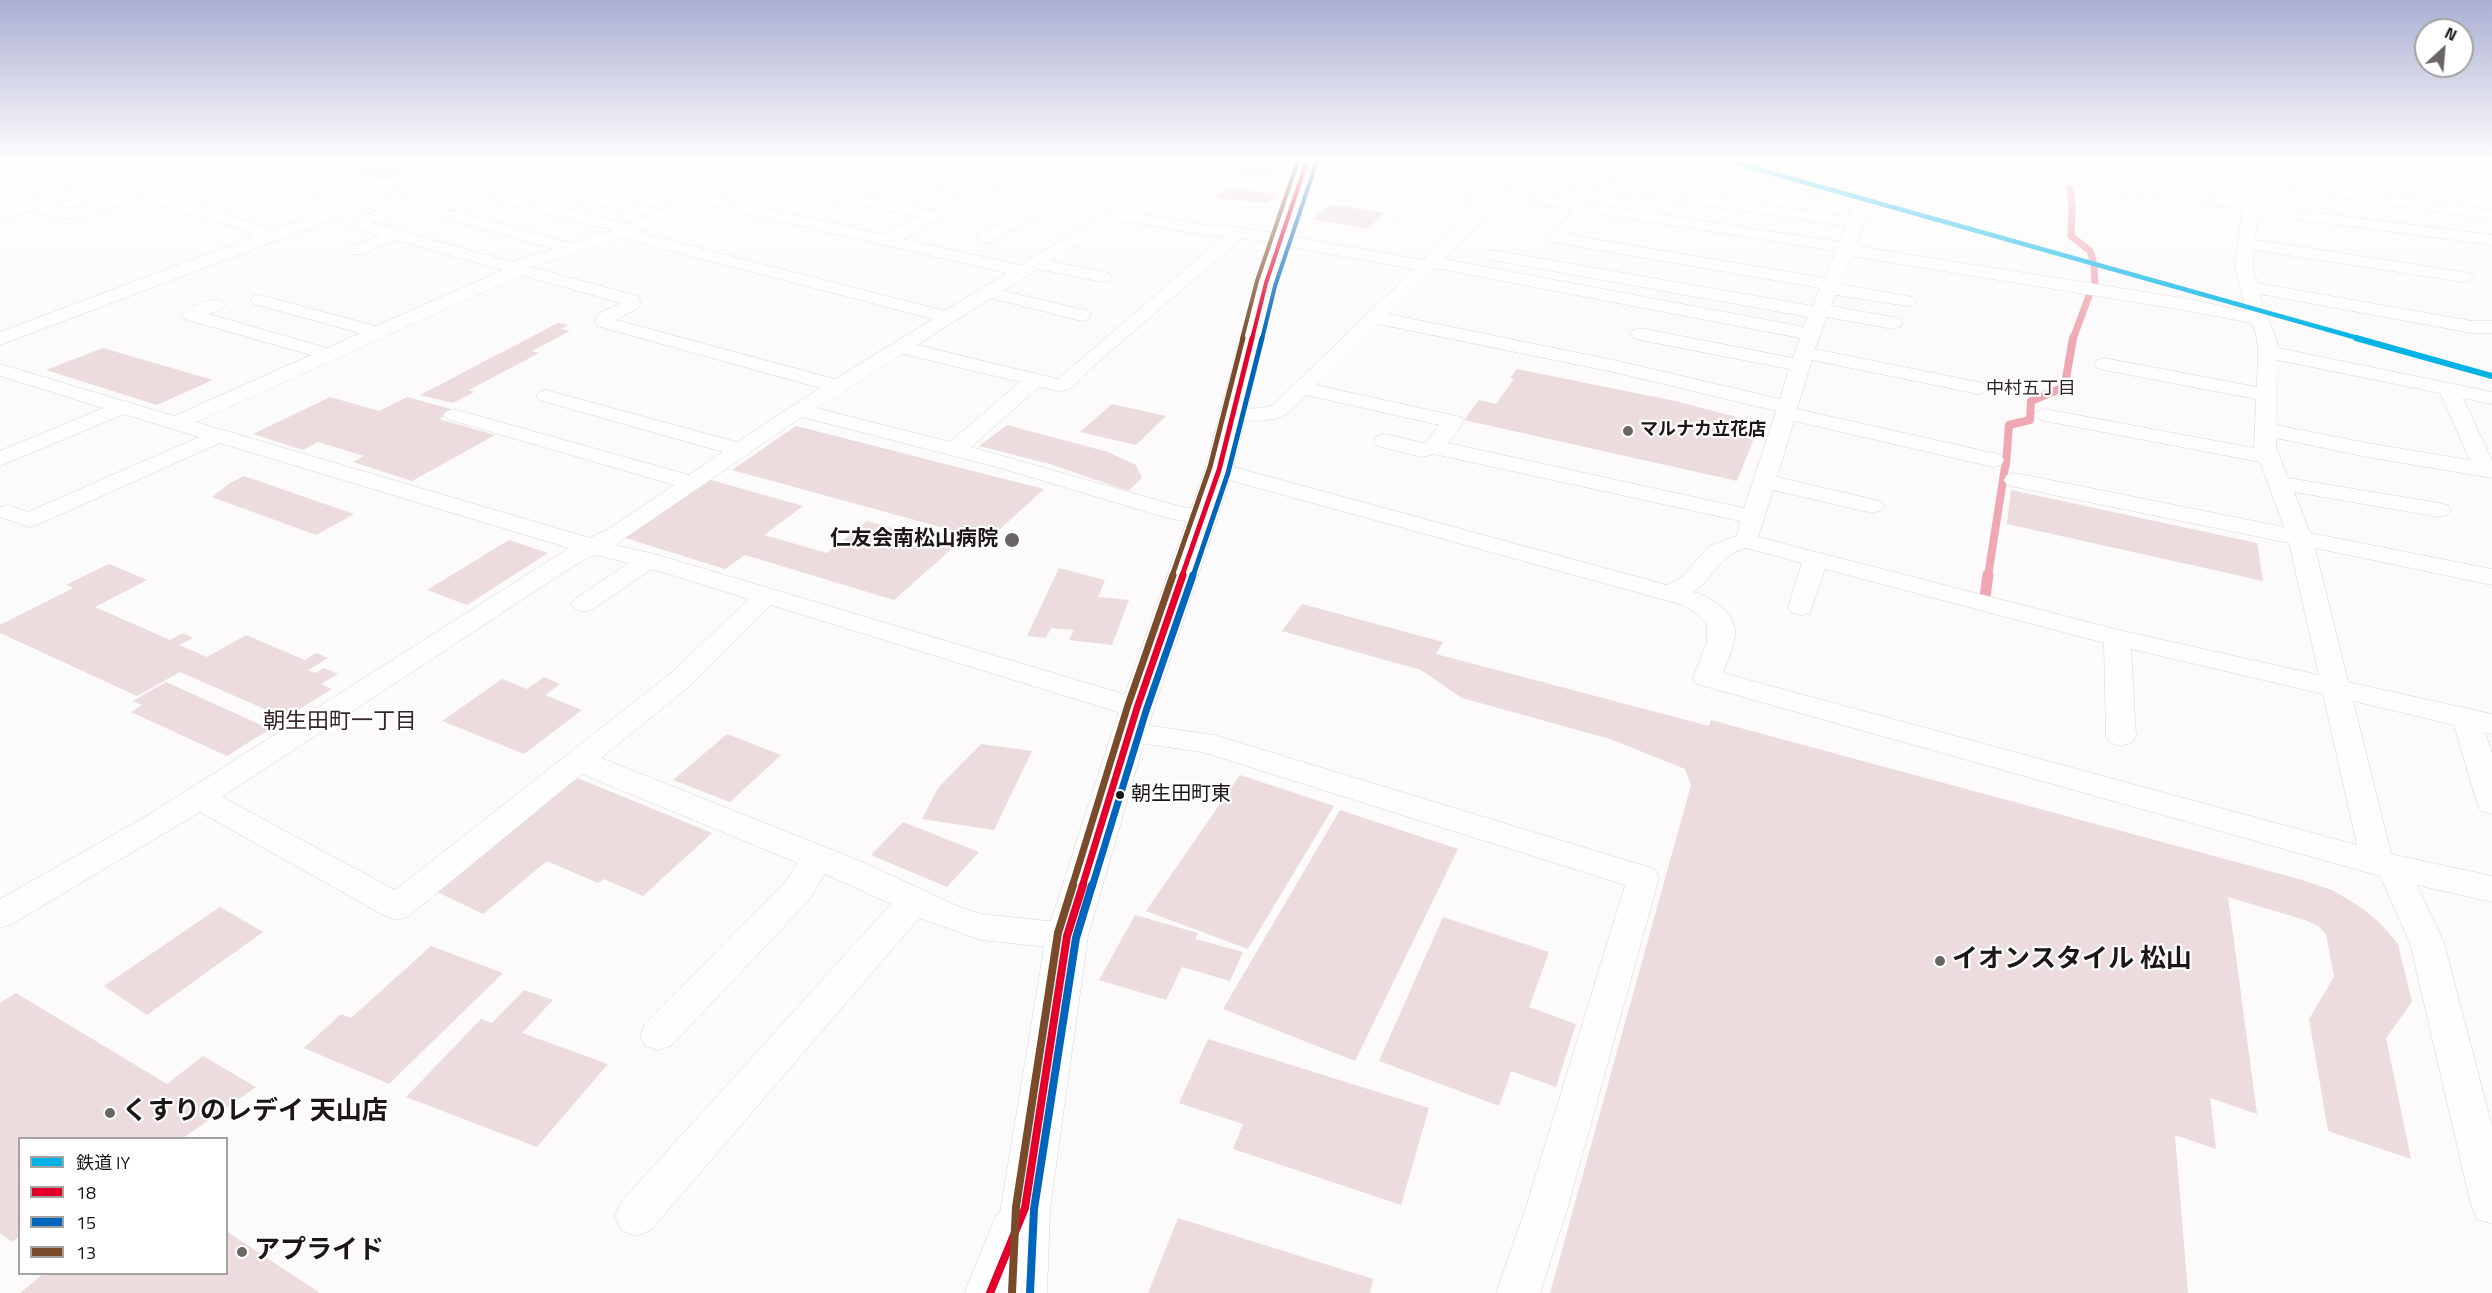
<!DOCTYPE html>
<meta charset="utf-8">
<style>
body{margin:0}
#map{position:relative;width:2492px;height:1293px;overflow:hidden;background:#fcfafa;font-family:"Titillium Web","Noto Sans JP",sans-serif}
canvas{display:block}
.legend{position:absolute;left:18px;top:1137px;width:210px;height:138px;box-sizing:border-box;background:#fff;border:2px solid #a4a2a2;margin:0;padding:8px 10px;list-style:none;font-size:18px;color:#1c1616}
.legend li{display:flex;align-items:center;gap:12px;height:30px}
.legend b{width:30px;border:2px solid #a4a2a2}
.north{position:absolute;left:2414px;top:18px;width:60px;height:60px;box-sizing:border-box;background:#fff;border:2px solid #a4a2a2;border-radius:50%;rotate:26deg;font-size:16px;font-weight:700;line-height:24px;text-align:center;color:#1c1616}
.north::after{content:'';display:block;margin:auto;width:21px;height:27px;background:#6a6666;clip-path:polygon(50% 0,100% 100%,50% 72%,0 100%)}
</style>
<div id="map">
<canvas width="2492" height="1293"></canvas>
<ul class="legend">
<li><b style="height:8px;background:#01b2e6"></b>鉄道 IY</li>
<li><b style="height:8px;background:#e4002b"></b>18</li>
<li><b style="height:8px;background:#0065bd"></b>15</li>
<li><b style="height:8px;background:#7a4b2a"></b>13</li>
</ul>
<div class="north">N</div>
</div>
<script>
const ctx = document.querySelector('canvas').getContext('2d');
ctx.lineJoin = 'round';
function strokePath(path, color, width, dash) {
  ctx.strokeStyle = color;
  ctx.lineWidth = width;
  ctx.lineCap = dash ? 'butt' : 'round';
  ctx.setLineDash(dash || []);
  ctx.stroke(path);
}
function paint(path, color) {
  ctx.fillStyle = color;
  ctx.fill(path, 'evenodd');
}
function write(font, color, halo, rows, align = 'center') {
  ctx.font = font + ' "Titillium Web","Noto Sans JP",sans-serif';
  ctx.lineWidth = 4.5;
  ctx.setLineDash([]);
  ctx.textBaseline = 'middle';
  ctx.strokeStyle = halo;
  ctx.fillStyle = color;
  for (const [text, x, y, turn = 0] of rows) {
    ctx.save();
    ctx.translate(x, y);
    ctx.rotate((+turn || 0) * Math.PI / 180);
    ctx.textAlign = isNaN(turn) ? turn : align;
    if (halo) ctx.strokeText(text, 0, 0);
    ctx.fillText(text, 0, 0);
    ctx.restore();
  }
}
const streamFar2 = new Path2D(`
 M2069,183L2072,206L2071,236L2090,251L2093,260
 M2094,267L2095,285
 M2073,339L2090,293`);
const streamFar1 = new Path2D(`
 M2065,384L2073,338
 M2006,464L2009,425L2030,420L2031,401L2064,387
 M1988,576L2005,467`);
const stream = new Path2D(`
 M1985,596L1988,575`);
const building = new Path2D(`
 M142,158L154,161L118,171L65,159Z
 M297,158L309,161L284,169L240,159Z
 M329,158H368L374,159L367,161L411,171L384,180L341,170L349,168L319,161Z
 M1945,158H2019L2055,162V166H2050L2051,171Z
 M1213,160L1277,168L1272,178L1197,168Z
 M1227,187L1270,193L1275,197L1268,203L1214,198Z
 M1330,204L1384,213L1367,229L1313,219Z
 M558,323L568,325L561,329L570,331L532,351L539,353L469,390L474,392L453,403L420,395Z
 M103,348L213,380L157,405L46,370Z
 M1517,369L1675,401L1760,423L1737,481L1464,420L1479,400L1496,404L1514,379L1510,378Z
 M330,397L379,411L407,397L455,410L439,419L495,435L412,481L353,462L364,456L318,442L303,450L253,434Z
 M1112,404L1166,416L1136,445L1080,432Z
 M1007,425L1108,452L1136,465L1142,478L1128,491L1050,464L979,446Z
 M796,426L1044,489L988,540L732,470Z
 M244,476L354,514L316,535L212,497L230,483Z
 M711,480L803,506L764,535L827,553L867,521L955,546L894,600L745,555L725,569L625,538Z
 M2011,490L2257,543L2263,581L2007,524Z
 M509,540L548,553L467,605L427,590Z
 M109,564L147,580L95,607L170,640L183,633L193,638L179,645L207,657L246,635L305,660L316,653L328,658L308,670L315,673L324,668L338,674L321,684L332,689L285,718L180,672L137,696L0,633V625L73,588L66,585Z
 M1059,568L1105,580L1098,597L1129,600L1112,645L1069,640L1074,630L1051,628L1046,638L1027,636Z
 M1302,604L1443,642L1436,654L1709,726L1711,720L2299,879L2332,890L2359,906L2380,923L2398,944L2412,1002L2386,1038L2411,1159L2328,1131L2309,1019L2334,977L2326,934L2318,926L2305,920L2228,897L2257,1114L2210,1098L2216,1149L2175,1135L2188,1293H1550L1691,785L1685,769L1610,739L1462,698L1421,670L1282,631Z
 M544,677L560,684L545,695L582,710L524,754L442,721L502,679L527,689Z
 M166,682L270,729L227,756L131,712L142,705L133,701Z
 M727,734L781,755L730,802L673,780Z
 M981,744L1032,751L994,830L922,819L938,788Z
 M1240,775L1334,806L1248,949L1146,911Z
 M575,777L712,833L643,896L604,879L598,883L547,861L483,914L433,890Z
 M1340,810L1458,849L1355,1061L1223,1009Z
 M903,822L979,852L947,887L871,855Z
 M220,907L263,932L147,1015L104,986Z
 M1135,915L1198,933L1195,939L1243,952L1230,981L1182,967L1166,1000L1099,980Z
 M1443,917L1549,952L1529,1007L1576,1024L1556,1087L1511,1071L1499,1106L1379,1061Z
 M431,946L503,973L389,1084L304,1048L341,1014L351,1018Z
 M524,990L553,1000L522,1033L608,1064L537,1147L406,1097L481,1019L492,1023Z
 M16,993L167,1084L203,1056L256,1087L183,1138H20V1236L12,1242L0,1233V1003Z
 M1208,1039L1429,1108L1401,1205L1233,1149L1243,1124L1179,1103Z
 M1178,1218L1373,1279L1370,1293H1148Z
 M226,1231L320,1293H20L43,1274H226Z`);
const street = new Path2D(`
 M178,158H219L239,162L364,197L475,158H599L592,162L533,166H478L380,202L395,206L397,209L390,217L372,223L512,262L553,249L442,217L440,214L442,211H454L571,243L613,230L493,201L491,198L493,195L513,187L521,192L515,197L629,224L648,216L528,187L525,184L533,179L663,210L727,183L655,169C646,175 624,170 617,163L619,160L624,159L649,164L661,158H681L673,164L742,177L789,158H808L806,161L719,198L885,235L918,217L819,197L811,192L819,187L931,211L960,195L897,181L892,176L819,161L817,158H844L897,168L907,175L972,188L1016,177L943,162L936,158H964L1025,169L1032,173L1114,158H1136L1134,161L1114,167L1115,170L1113,173L991,242L985,243L977,238L979,234L1095,171L989,192L903,239L1020,265L1199,158H1216L1129,212L1204,225L1239,227L1423,260L1466,218L1478,196L1430,189L1401,216L1395,218L1387,213L1414,187L1304,175L1299,174L1297,171L1299,168L1379,172L1422,179L1435,158H1449L1436,180L1485,187C1502,170 1516,158 1541,158L1524,170L1849,217L1851,206L1715,166L1680,161L1678,158H1717L1851,196L1852,174L1857,158H1871C1867,174 1868,190 1867,205C1867,219 1860,233 1855,246L2183,298L2246,311L2235,266L2242,213L2240,208L1968,172L1961,168L1968,164L2235,198L2223,170L2159,162L2152,158H2196L2219,160L2218,158H2232L2240,174L2492,210V220L2245,184L2258,213L2255,240L2464,272L2470,273L2473,277L2470,281L2464,282L2254,250L2253,266L2257,283L2472,321H2492V333H2472L2260,294C2264,313 2275,329 2278,348L2492,392V404L2463,398L2492,461V478L2367,457L2276,438V447L2288,478L2439,503L2447,505L2451,510L2447,515L2439,517L2294,492L2310,533L2492,569V585L2315,548L2348,682L2492,714V734L2485,732L2492,753V814L2481,811L2477,803L2454,725L2353,701L2391,854L2492,876V902L2417,885L2444,943L2492,1126V1224L2477,1219L2471,1205L2410,943L2380,876L1697,684L1693,678L1707,642V624L1697,614L1683,605L1211,475L1208,470L1211,465L1219,463L1667,585L1682,577L1709,546L1737,536L1740,521L1434,454L1422,457L1377,446L1374,441L1377,436L1385,434L1422,443L1426,442L1439,425L1306,395C1300,401 1295,408 1289,412C1273,424 1245,422 1228,417L1224,413L1228,409L1263,408L1273,405L1414,269L1242,238L1089,370C1067,393 1070,394 1039,387L971,447L1178,506L1211,512L1215,517L1211,522L1203,524L1167,518L997,467L802,417L615,545L658,555L1147,701L1151,708L1147,715L1137,717L1127,715L771,605L691,685L601,758L865,863L957,906L981,914L1067,923L1079,927L1084,936L1079,945L1067,949L981,940L919,918L651,1230L636,1236L621,1230L615,1216L621,1202L891,904L825,874L809,900L671,1046L658,1050L645,1046L640,1035L645,1024L785,882L798,863L582,774L409,916L397,920L385,916L200,812L12,924L0,928V899L145,817L569,548L220,443L37,525L29,527L0,517V507L8,505L28,512L199,437L124,414L0,466V451L103,408L0,376V364L174,416L311,355L184,319L182,315C189,306 211,298 222,301L225,305L222,309L209,314L327,348L360,333L254,304L251,300L254,296L260,295L376,326L503,270L396,240L362,254H350L348,250L350,246L379,235L354,228L352,225L354,219L378,211L365,207L0,345V332L255,236L245,230L149,202L147,199L149,196L76,218H60L30,211L0,220V210L73,188L20,174L18,171L20,168L25,167L90,184ZM196,162L217,166L75,208L49,206ZM236,170H237L348,202L270,231L257,224L172,199L180,194L178,191L169,190ZM1513,178L1846,226L1840,242L1500,190ZM1493,198L1574,209L1550,238L1552,242L1820,288L1813,306L1492,250L1486,251L1483,255L1486,259L1492,260L1808,317L1804,327L1444,259L1480,223ZM705,204L1007,273L945,311L637,232ZM1589,212L1836,251L1825,278L1569,235ZM1117,219L1204,235L1224,236L1058,379L917,345L991,298L1082,321L1089,319L1091,315L1089,311L1004,291L1038,269L1103,282L1109,281L1112,277L1109,273L1051,261ZM622,238L933,319L835,379L616,320L638,308L641,304L638,296L531,267ZM1851,256L2183,310L2252,323C2261,343 2257,365 2257,387L2104,358L2097,360L2094,364L2097,368L2104,370L2256,399L2254,448L2045,409L2038,411L2034,415L2038,419L2045,421L2260,462L2284,527L2015,473L2007,475L2004,480L2007,485L2015,487L2289,543L2319,675L2119,630L1758,537L1773,490L1872,513L1880,511L1884,506L1880,501L1777,477L1794,421L1993,467L2001,465L2004,460L2001,455L1993,453L1797,409L1812,360L1978,394L1985,392L1988,388L1985,384L1978,382L1815,349L1827,317L1893,329L1900,327L1902,323L1900,319L1893,317L1831,306L1836,295L1907,306L1913,305L1916,301L1913,297L1907,296L1840,284ZM1435,268L1800,338L1793,358L1640,328L1633,330L1630,334L1633,338L1640,340L1789,369L1780,399L1618,361L1388,314ZM521,275L621,303L598,314L595,322L597,326L820,388L737,442L546,390L539,392L536,396L539,400L723,452L689,475L461,411L454,409L447,411L443,415L447,419L674,485L607,530L590,538L196,422ZM1378,324L1618,373L1776,411L1744,508L1448,443L1464,422L1461,417L1316,385ZM903,354L1020,382L950,442L817,408ZM2277,360L2440,393L2470,460L2367,443L2276,425ZM1746,548L1802,563L1788,607L1792,613L1801,615L1810,613L1825,569L2104,643L2106,736L2111,743L2121,746L2131,743L2136,736L2131,649L2323,694L2357,845L1723,673C1727,661 1735,646 1735,632C1735,612 1711,597 1693,592C1714,579 1719,554 1746,548ZM595,555L629,563L575,599L571,604L575,609L584,612L593,609L652,569L749,599L671,673L395,890L222,797L578,563Z
 M2344,158H2359L2363,164L2356,168L2351,167Z
 M2457,158H2471L2483,176L2480,179H2470Z
 M2302,211L2492,235V245L2296,219L2294,216Z
 M1130,723L1214,735L1655,869L1659,878L1567,1210L1540,1293H1496L1525,1210L1625,885L1202,752L1120,740L1115,733L1120,726Z`);
const secondary = new Path2D(`
 M1299,158H1317L1277,283L1233,470L1154,708L1088,936L1050,1208L1047,1293H964L997,1214L1000,1213L1046,936L1120,708L1205,470L1255,283Z`);
const bus1Far3 = new Path2D(`
 M1252,339L1266,283L1308,158`);
const bus1Far2 = new Path2D(`
 M1182,576L1219,470L1252,338`);
const bus1Far1 = new Path2D(`
 M1082,887L1137,708L1183,575`);
const bus1 = new Path2D(`
 M990,1293L1025,1208L1067,936L1083,885`);
const bus2Far3 = new Path2D(`
 M1262,339L1275,286L1317,161`);
const bus2Far2 = new Path2D(`
 M1193,576L1228,473L1262,338`);
const bus2Far1 = new Path2D(`
 M1092,887L1146,711L1193,575`);
const bus2 = new Path2D(`
 M1030,1293L1034,1209L1076,938L1092,885`);
const bus3Far3 = new Path2D(`
 M1242,339L1257,281L1299,158`);
const bus3Far2 = new Path2D(`
 M1172,576L1210,467L1243,338`);
const bus3Far1 = new Path2D(`
 M1072,887L1128,705L1173,575`);
const bus3 = new Path2D(`
 M1012,1293L1016,1207L1058,933L1073,885`);
const rail1Far1 = new Path2D(`
 M1718,158L2361,339`);
const rail1 = new Path2D(`
 M2356,338L2492,376`);
const markers = [
 [1628,431,6,"#6a6666"],
 [1012,540,8,"#6a6666"],
 [1120,795,5,"#1c1616"],
 [1940,961,6,"#6a6666"],
 [110,1113,6,"#6a6666"],
 [242,1252,6,"#6a6666"]
];
const farNeighbourhoodnames = [
 ["中村五丁目",2031,390]
];
const farPoinames = [
 ["マルナカ立花店",1640,431]
];
const busNames = [
 ["朝生田町東",1131,795]
];
const poiNames = [
 ["仁友会南松山病院",998,540]
];
const neighbourhoodNames = [
 ["朝生田町一丁目",340,723]
];
const nearPoinames = [
 ["イオンスタイル 松山",1952,961],
 ["くすりのレデイ 天山店",122,1113],
 ["アプライド",254,1252]
];
strokePath(streamFar2, '#efa8b3', 7);
strokePath(streamFar1, '#efa8b3', 8);
strokePath(stream, '#efa8b3', 11);
paint(building, '#ecdcdd');
strokePath(street, '#d9d4d4', 1);
strokePath(secondary, '#d9d4d4', 1);
paint(street, '#fffefe');
paint(secondary, '#fffefe');
strokePath(bus1Far3, '#e4002b', 4);
strokePath(bus1Far2, '#e4002b', 5);
strokePath(bus1Far1, '#e4002b', 7);
strokePath(bus1, '#e4002b', 8);
strokePath(bus2Far3, '#0065bd', 4);
strokePath(bus2Far2, '#0065bd', 5);
strokePath(bus2Far1, '#0065bd', 7);
strokePath(bus2, '#0065bd', 8);
strokePath(bus3Far3, '#7a4b2a', 4);
strokePath(bus3Far2, '#7a4b2a', 5);
strokePath(bus3Far1, '#7a4b2a', 7);
strokePath(bus3, '#7a4b2a', 8);
strokePath(rail1Far1, '#01b2e6', 4.5);
strokePath(rail1, '#01b2e6', 6);
const sky = ctx.createLinearGradient(0, 0, 0, 339);
sky.addColorStop(0, '#abafd3');
sky.addColorStop(0.47, '#fefdfd');
sky.addColorStop(1, '#fefdfd00');
ctx.fillStyle = sky;
ctx.fillRect(0, 0, 2492, 339);
for (const [x, y, r, color] of markers) {
  const dot = new Path2D();
  dot.arc(x, y, r, 0, 2 * Math.PI);
  ctx.fillStyle = color;
  ctx.fill(dot);
  strokePath(dot, '#fff', 2);
}
write('18px', '#352628', '#fff', farNeighbourhoodnames);
write('bold 18px', '#1c1616', '#fff', farPoinames, 'left');
write('20px', '#1c1616', '#fff', busNames, 'left');
write('bold 21px', '#1c1616', '#fff', poiNames, 'right');
write('22px', '#352628', '#fff', neighbourhoodNames);
write('bold 26px', '#1c1616', '#fff', nearPoinames, 'left');
</script>
